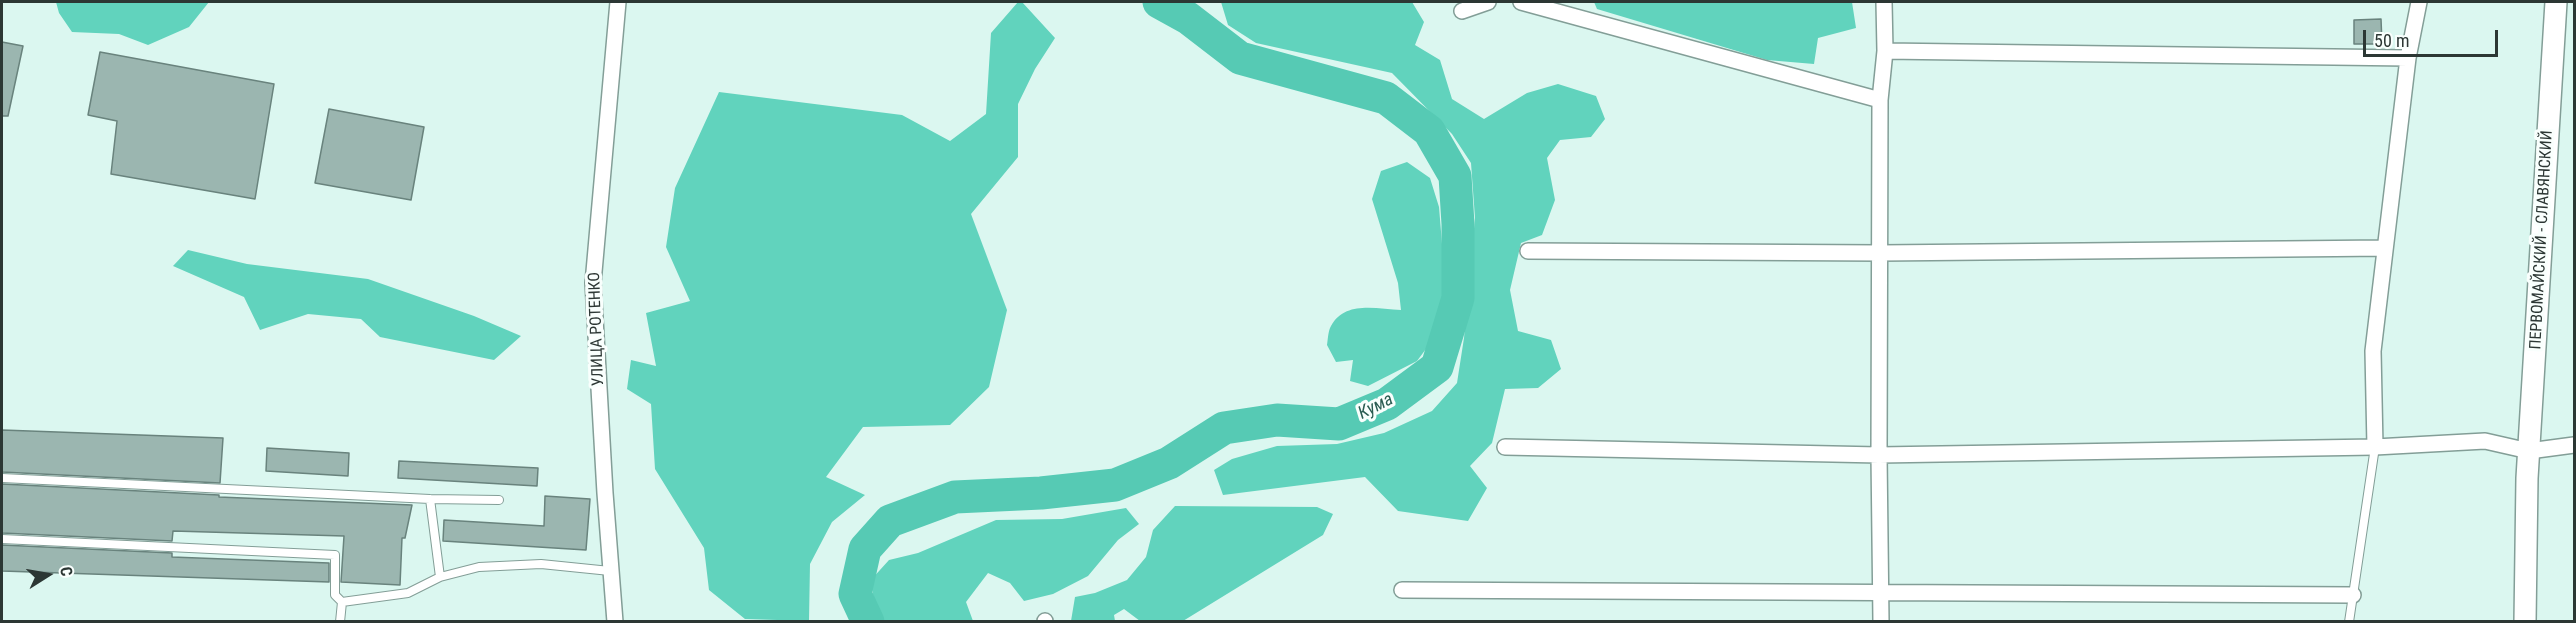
<!DOCTYPE html>
<meta charset="utf-8">
<style>
body{margin:0}
#map{position:relative;width:2576px;height:623px;overflow:hidden;background:#dbf7f0;font-family:"Roboto Condensed",sans-serif}
canvas{display:block}
.frame{position:absolute;inset:0;border:3px solid #2c3734;pointer-events:none}
.north{position:absolute;left:18px;top:545px;width:60px;height:60px;-webkit-text-stroke:4px #f9fffd;paint-order:stroke;rotate:79deg;font-size:16px;font-weight:700;line-height:24px;text-align:center;color:#2c3734}
.north::after{content:'';display:block;margin:auto;width:21px;height:27px;background:#2c3734;clip-path:polygon(50% 0,100% 100%,50% 72%,0 100%)}
.scale{position:absolute;left:2363px;top:30px;width:135px;height:27px;box-sizing:border-box;border:3px solid #2c3734;border-top:0;padding-left:8px;font-size:18px;line-height:21px;white-space:nowrap;color:#2c3734;-webkit-text-stroke:4px #f9fffd;paint-order:stroke}
</style>
<div id="map">
<canvas width="2576" height="623"></canvas>
<div class="frame"></div>
<div class="north">С</div>
<div class="scale">50 m</div>
</div>
<script>
const ctx = document.querySelector('canvas').getContext('2d');
ctx.lineJoin = 'round';
function paint(path, color) {
  ctx.fillStyle = color;
  ctx.fill(path, 'evenodd');
}
function strokePath(path, color, width, dash) {
  ctx.strokeStyle = color;
  ctx.lineWidth = width;
  ctx.lineCap = dash ? 'butt' : 'round';
  ctx.setLineDash(dash || []);
  ctx.stroke(path);
}
function write(font, color, halo, rows, align = 'center') {
  ctx.font = font + ' "Roboto Condensed",sans-serif';
  ctx.lineWidth = 6;
  ctx.setLineDash([]);
  ctx.textBaseline = 'middle';
  ctx.strokeStyle = halo;
  ctx.fillStyle = color;
  for (const [text, x, y, turn = 0] of rows) {
    ctx.save();
    ctx.translate(x, y);
    ctx.rotate((+turn || 0) * Math.PI / 180);
    ctx.textAlign = isNaN(turn) ? turn : align;
    if (halo) ctx.strokeText(text, 0, 0);
    ctx.fillText(text, 0, 0);
    ctx.restore();
  }
}
const forest = new Path2D(`
 M56,2H209L189,27L148,45L119,34L72,32L59,13Z
 M1018,2H1022L1055,38L1035,69L1018,104V157L971,214L1007,310L989,387L950,425L863,427L826,477L865,495L832,522L810,564L809,621L745,619L709,590L704,548L655,469L651,404L627,389L631,360L656,366L646,313L690,301L666,247L675,188L719,92L902,115L950,141L986,114L991,33Z
 M1221,2H1412L1424,22L1415,45L1440,60L1452,99L1484,119L1527,93L1558,84L1596,96L1605,119L1591,137L1560,140L1547,158L1555,200L1542,235L1521,243L1510,290L1518,331L1551,340L1561,369L1538,388L1505,389L1492,443L1470,466L1487,488L1468,521L1398,511L1365,477L1223,495L1214,470L1232,459L1277,446L1337,444L1384,433L1432,411L1457,383L1464,338L1475,218L1471,163L1452,134L1392,73L1256,43L1228,25Z
 M1594,2H1852L1856,28L1818,38L1814,64L1767,60L1597,9Z
 M1407,162L1430,178L1439,207L1446,293L1437,334L1417,361L1368,386L1350,381L1353,360L1336,362L1327,345C1328,339 1328,331 1331,326C1345,300 1377,309 1401,310L1398,283L1372,199L1381,171Z
 M188,250L247,264L368,279L474,316L521,336L494,360L380,337L361,319L308,314L260,330L244,297L173,266Z
 M1175,506L1317,507L1333,514L1323,535L1183,621H1140L1124,609L1114,615L1115,621H1071L1075,597L1095,593L1127,580L1146,557L1153,530Z
 M1126,508L1139,524L1118,540L1088,576L1053,594L1024,601L1010,583L988,573L966,602L973,621H879L870,581L889,560L918,553L996,520L1062,519Z`);
const river = new Path2D(`
 M868,622L855,594L865,549L890,521L955,497L1041,493L1115,485L1169,463L1224,428L1277,420L1339,424L1387,404L1437,367L1458,298V224L1455,176L1429,131L1386,98L1240,58L1188,18L1159,2`);
const building = new Path2D(`
 M2381,19L2382,44H2354V20Z
 M2,42L23,46L8,116H2Z
 M100,52L274,84L255,199L111,174L117,121L88,115Z
 M329,109L424,127L411,200L315,183Z
 M2,430L223,438L220,483L2,472Z
 M267,448L349,453L348,476L266,471Z
 M399,461L538,468L537,486L398,478Z
 M2,484L219,495V497L412,505L405,538H402L400,585L341,582L344,536L173,531L172,541L2,533Z
 M545,496L590,499L586,550L443,541L444,520L544,526Z
 M2,545L172,553V557L329,563V582L2,571Z`);
const lane = new Path2D(`
 M2,478L430,499L499,500
 M430,499L440,577
 M2,539L335,555V595L342,602
 M340,622L342,602L408,593L440,577L479,567L541,564L610,571
 M2349,622L2375,447`);
const street = new Path2D(`
 M1521,2L1880,100
 M1462,11L1488,2
 M1885,51L2408,58
 M1528,251L1881,253L2385,248
 M1505,447L1879,455L2375,447L2485,441L2529,451L2574,445
 M2375,447L2373,351L2408,58L2419,2
 M1402,590L2353,595
 M1045,621V622
 M615,622L605,493L593,283L618,2
 M1881,622L1879,455L1880,100L1885,51L1884,2`);
const secondary = new Path2D(`
 M2525,622L2527,478L2556,2`);
const streetNames = [
 ["ПЕРВОМАЙСКИЙ - СЛАВЯНСКИЙ",2542,240,-87],
 ["УЛИЦА РОТЕНКО",597,329,-92]
];
const waterNames = [
 ["Кума",1376,407,-27]
];
paint(forest, '#61d3bd');
strokePath(river, '#56cab4', 33);
paint(building, '#9bb6b0');
strokePath(building, '#69837d', 1.5);
strokePath(lane, '#839e97', 10);
strokePath(street, '#839e97', 18);
strokePath(secondary, '#839e97', 24);
strokePath(lane, '#fff', 8);
strokePath(street, '#fff', 15);
strokePath(secondary, '#fff', 21);
write('16px', '#2c3734', '#f9fffd', streetNames);
write('italic 18px', '#2b5c52', '#f9fffd', waterNames);
</script>
